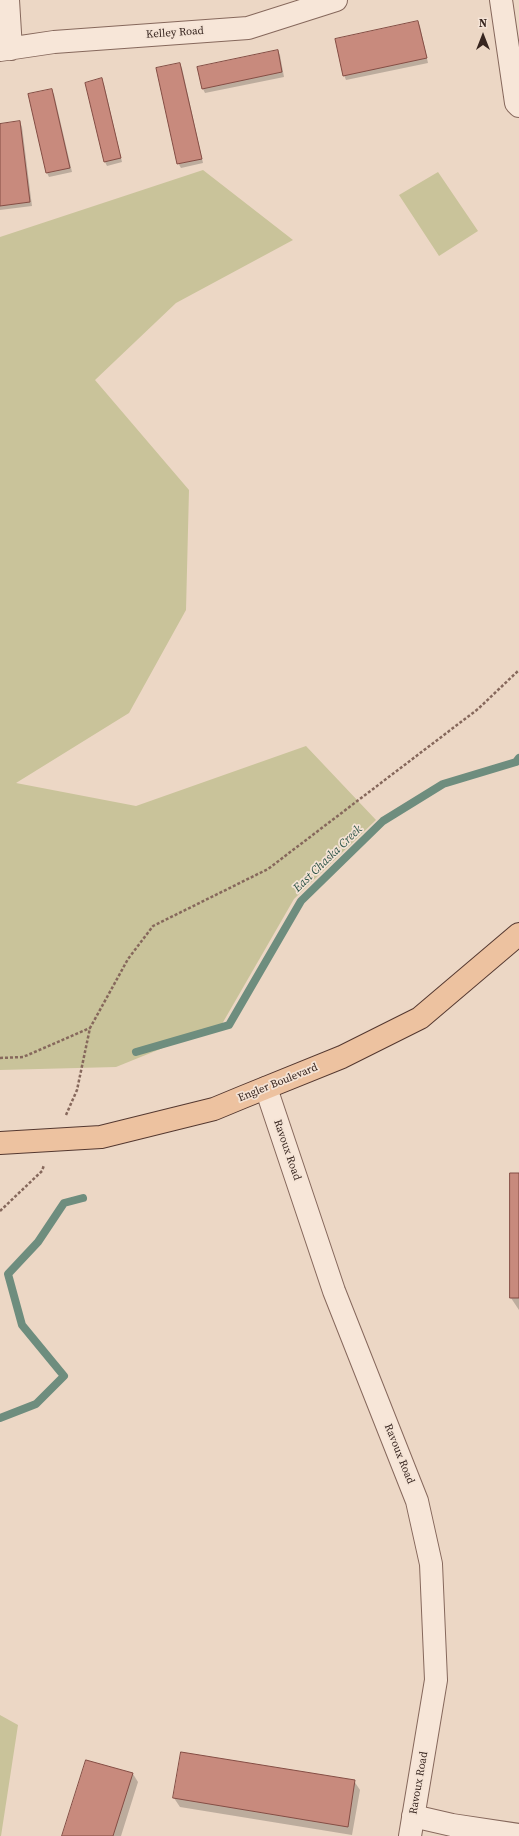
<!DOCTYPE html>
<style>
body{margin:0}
#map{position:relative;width:519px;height:1836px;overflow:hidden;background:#ecd7c5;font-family:"Source Serif 4",serif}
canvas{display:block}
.north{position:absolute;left:463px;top:16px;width:40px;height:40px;-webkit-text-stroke:3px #f4e3d5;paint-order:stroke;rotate:0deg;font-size:11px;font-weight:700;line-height:16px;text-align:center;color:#37251f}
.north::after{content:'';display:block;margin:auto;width:14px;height:18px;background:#37251f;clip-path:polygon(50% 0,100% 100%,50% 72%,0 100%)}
</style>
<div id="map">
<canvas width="519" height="1836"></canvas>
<div class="north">N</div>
</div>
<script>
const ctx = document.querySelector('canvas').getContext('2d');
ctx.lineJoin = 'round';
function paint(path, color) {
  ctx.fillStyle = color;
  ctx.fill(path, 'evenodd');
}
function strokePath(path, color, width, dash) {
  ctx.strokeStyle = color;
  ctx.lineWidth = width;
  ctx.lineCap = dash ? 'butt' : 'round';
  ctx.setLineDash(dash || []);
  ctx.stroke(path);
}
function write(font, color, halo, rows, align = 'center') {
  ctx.font = font + ' "Source Serif 4",serif';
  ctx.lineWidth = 3.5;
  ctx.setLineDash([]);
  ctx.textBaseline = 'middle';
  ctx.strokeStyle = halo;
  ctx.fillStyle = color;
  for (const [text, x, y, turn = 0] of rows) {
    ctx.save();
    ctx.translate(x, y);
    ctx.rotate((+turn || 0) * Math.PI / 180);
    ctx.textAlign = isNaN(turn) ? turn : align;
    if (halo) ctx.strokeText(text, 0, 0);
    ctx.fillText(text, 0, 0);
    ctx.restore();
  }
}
const green = new Path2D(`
 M203,170L293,240L176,303L95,380L189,490L186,610L129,713L16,783L136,806L306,746L376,820L294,899L222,1024L116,1067L0,1070V237Z
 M438,172L478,231L439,256L399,195Z
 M0,1715L18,1725L1,1836H0Z`);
const shadow = new Path2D(`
 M418,22L420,26L428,63L346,80L344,75Z
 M278,51L280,55L284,77L205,93L203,89L198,68Z
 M180,64L182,68L203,163L181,168L178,163Z
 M101,80L104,84L122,162L107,166L105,162Z
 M51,90L54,94L72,172L49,177L47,173Z
 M20,122L22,127L32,206L0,210V125Z
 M519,1174V1310L511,1298Z
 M133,1774L138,1782L121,1836H63Z
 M354,1781L360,1790L352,1835L180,1807L174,1798Z`);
const stream = new Path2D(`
 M136,1052L229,1025L301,901L383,821L443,784L516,762L519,758
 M0,1418L36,1404L64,1376L22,1325L8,1274L38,1242L64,1203L83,1198`);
const building = new Path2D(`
 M418,21L427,58L343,76L335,39Z
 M278,50L282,72L202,89L197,67Z
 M180,63L202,159L177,164L156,68Z
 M102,78L121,158L104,162L85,83Z
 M52,89L70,168L46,173L28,94Z
 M20,121L30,202L0,206V124Z
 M510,1173H519V1298H510Z
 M181,1752L355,1780L348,1827L173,1798Z
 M86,1760L133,1773L113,1836H62Z`);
const path = new Path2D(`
 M0,1058L23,1057L90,1028
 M66,1115L77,1090L90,1028L128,959L153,926L268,869L478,709L519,670
 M0,1211L42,1171L44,1165`);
const minor = new Path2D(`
 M8,0L11,49
 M501,0L516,103L519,106
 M0,50L54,42L248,28L336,0
 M266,1088L334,1291L417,1501L431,1564L436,1680L410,1836
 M413,1816L452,1825L519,1835`);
const major = new Path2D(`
 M0,1143L101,1137L214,1109L243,1097L342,1057L420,1018L519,934`);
const streetNames = [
 ["Kelley Road",175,33,-4],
 ["Engler Boulevard",278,1083,-22],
 ["Ravoux Road",287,1150,71],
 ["Ravoux Road",399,1454,68],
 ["Ravoux Road",419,1783,-80]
];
const waterNames = [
 ["East Chaska Creek",328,859,-44]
];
paint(green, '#c9c39a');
paint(shadow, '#0003');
strokePath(stream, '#6e8d7e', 8);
paint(building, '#c88a7d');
strokePath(building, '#844d44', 1);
strokePath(minor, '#86685c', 24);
strokePath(major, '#543830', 24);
strokePath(path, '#86685c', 2.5, [3, 2]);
strokePath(minor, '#f7e6d8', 22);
strokePath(major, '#edc2a0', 22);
write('11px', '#37251f', '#f4e3d5', streetNames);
write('italic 12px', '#30564a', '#f4e3d5', waterNames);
</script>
